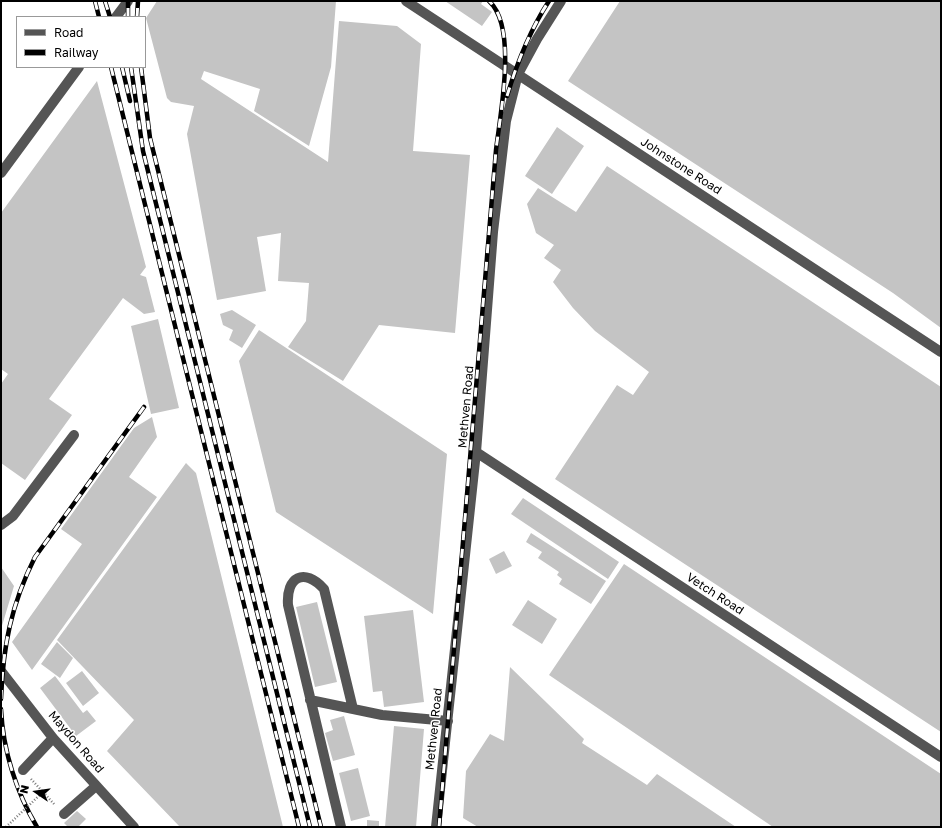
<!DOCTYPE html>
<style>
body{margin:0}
#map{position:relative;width:942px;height:828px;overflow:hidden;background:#fff;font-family:"Golos Text",sans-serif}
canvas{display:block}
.frame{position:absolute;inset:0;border:2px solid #000;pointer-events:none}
.legend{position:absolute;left:16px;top:16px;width:130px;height:52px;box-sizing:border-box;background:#fff;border:1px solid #999;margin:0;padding:5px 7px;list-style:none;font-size:12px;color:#000}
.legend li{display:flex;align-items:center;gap:8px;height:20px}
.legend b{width:20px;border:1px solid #999}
.north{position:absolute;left:16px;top:772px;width:40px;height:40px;-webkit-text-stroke:3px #fff;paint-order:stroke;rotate:283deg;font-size:11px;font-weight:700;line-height:16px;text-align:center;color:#000}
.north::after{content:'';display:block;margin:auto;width:14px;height:18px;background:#000;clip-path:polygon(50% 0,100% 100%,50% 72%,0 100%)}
</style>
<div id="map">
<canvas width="942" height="828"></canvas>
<div class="frame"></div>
<ul class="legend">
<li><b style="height:5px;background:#555"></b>Road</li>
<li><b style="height:5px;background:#000"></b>Railway</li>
</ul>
<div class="north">N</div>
</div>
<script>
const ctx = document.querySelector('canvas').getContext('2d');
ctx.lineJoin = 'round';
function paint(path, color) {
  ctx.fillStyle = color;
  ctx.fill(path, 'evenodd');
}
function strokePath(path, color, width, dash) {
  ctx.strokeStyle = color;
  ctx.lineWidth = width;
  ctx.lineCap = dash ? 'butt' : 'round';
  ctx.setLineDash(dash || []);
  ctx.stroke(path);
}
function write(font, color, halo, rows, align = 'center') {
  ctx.font = font + ' "Golos Text",sans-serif';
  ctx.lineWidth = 3;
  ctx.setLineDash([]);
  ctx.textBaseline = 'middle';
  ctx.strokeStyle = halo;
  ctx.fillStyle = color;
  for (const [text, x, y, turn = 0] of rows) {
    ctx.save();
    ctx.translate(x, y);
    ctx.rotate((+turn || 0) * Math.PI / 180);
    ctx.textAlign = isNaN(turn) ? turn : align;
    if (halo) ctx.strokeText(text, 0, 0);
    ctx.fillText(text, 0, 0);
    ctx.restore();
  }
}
const building = new Path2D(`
 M157,1H336L331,67L309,146L254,111L260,89L204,71L201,79L328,162L339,21L397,26L421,44L413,151L470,155L455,333L379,325L343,381L288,347L306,321L309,283L278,281L281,233L257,237L266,291L217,300L187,134L194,106L171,102L167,98L146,18Z
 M445,1H483L481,4L492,12L482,26Z
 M620,1H941V328L893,293L568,81Z
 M97,81L146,267L140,275L146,277L155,312L144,314L123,298L49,399L72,415L25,480L1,463V384L8,374L1,369V213Z
 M557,127L584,146L552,194L525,176Z
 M607,166L941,387V732L555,479L617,385L633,395L649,372L595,331L573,308L553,282L561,270L544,258L554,245L536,233L527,204L538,188L576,212Z
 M232,310L256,325L242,348L229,340L233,330L223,325L220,314Z
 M158,319L179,408L151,414L131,326Z
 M259,330L447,454L433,614L276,512L239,361Z
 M152,417L157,437L129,477L157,497L32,670L12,642L82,544L61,529L134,428Z
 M186,463L196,473L283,827H180L107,751L134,720L57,640Z
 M523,498L619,562L608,579L511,514Z
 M531,533L606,581L591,604L559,584L562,579L557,575L559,572L538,558L542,552L526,542Z
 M504,551L512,566L496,574L489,559Z
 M624,564L941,774V827H773L549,675Z
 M1,567L14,586L1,629Z
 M528,600L557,619L542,644L512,625Z
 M317,602L337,682L315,687L296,607Z
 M413,610L424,702L384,707L382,691L373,692L364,616Z
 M57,642L73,658L60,678L41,664Z
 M510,667L584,739L582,743L647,785L657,774L736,827H478L463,818L466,771L490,734L504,741Z
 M82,671L99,693L83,706L66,683Z
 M55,676L83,713L87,710L96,721L76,736L40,688Z
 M344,716L355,755L333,761L325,733L333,730L330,720Z
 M394,726L424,729L416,827H385Z
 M358,768L370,816L351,821L339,773Z
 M77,811L86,819L78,827H68L64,823Z
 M367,820L379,821V827H367Z`);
const path = new Path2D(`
 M31,779L55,805`);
const minor = new Path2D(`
 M406,1L941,352
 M116,17L128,1
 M1,173L79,67
 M476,452L941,757
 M1,525L13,516L74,435
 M1,671L53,738L134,827
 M310,700L382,715L448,721
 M23,770L53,738
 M64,814L96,786
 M341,827L288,605C286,577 304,567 324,589L353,709
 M436,827L476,452L493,232L506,121L518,74L537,39L561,1`);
const rail = new Path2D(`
 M95,1L99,17
 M105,1L110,17
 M128,17V1
 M137,17L138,1
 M111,67L299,827
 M122,67L130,101
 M131,67L143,151L310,827
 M141,67L150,138L321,827
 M507,96C517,63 530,30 549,1
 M1,699C3,646 11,605 35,557L144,407
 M1,709C3,750 16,792 37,827
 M439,827L496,150C500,115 518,27 489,1`);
const pathBridge = new Path2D(`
 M6,827L43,792`);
const streetNames = [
 ["Johnstone Road",681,166,33],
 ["Methven Road",466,407,-85],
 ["Vetch Road",715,594,33],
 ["Methven Road",434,729,-84],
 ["Maydon Road",76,742,49]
];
paint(building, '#c4c4c4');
strokePath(path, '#777', 2.5, [1, 2]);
strokePath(minor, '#555', 10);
strokePath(rail, '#000', 4.5);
strokePath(rail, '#fff', 3, [9]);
strokePath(pathBridge, '#777', 2.5, [1, 2]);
write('12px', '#000', '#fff', streetNames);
</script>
